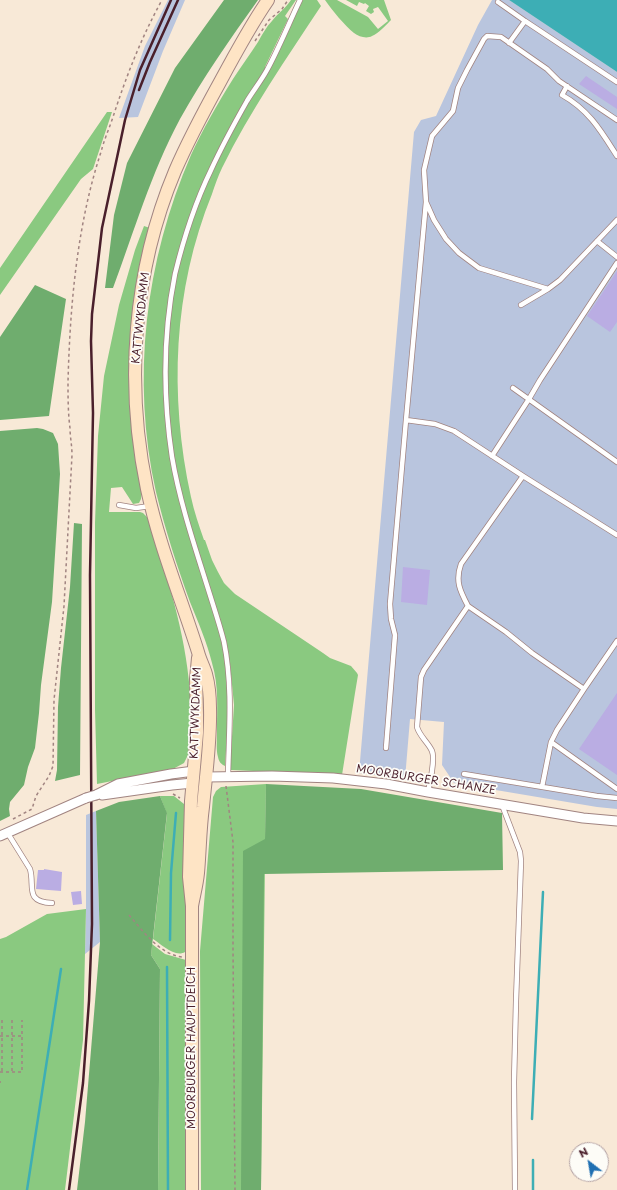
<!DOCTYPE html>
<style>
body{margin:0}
#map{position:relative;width:617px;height:1190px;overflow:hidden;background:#f8e9d7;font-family:"Playpen Sans",sans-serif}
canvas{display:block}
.north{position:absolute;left:569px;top:1142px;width:40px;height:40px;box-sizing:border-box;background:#fdfcf7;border:1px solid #b5a4a5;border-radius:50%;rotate:329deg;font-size:11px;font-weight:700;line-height:16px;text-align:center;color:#4a1f2b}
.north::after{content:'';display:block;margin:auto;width:14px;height:18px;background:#1f6fb2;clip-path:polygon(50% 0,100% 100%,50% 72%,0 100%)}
</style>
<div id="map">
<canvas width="617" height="1190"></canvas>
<div class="north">N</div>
</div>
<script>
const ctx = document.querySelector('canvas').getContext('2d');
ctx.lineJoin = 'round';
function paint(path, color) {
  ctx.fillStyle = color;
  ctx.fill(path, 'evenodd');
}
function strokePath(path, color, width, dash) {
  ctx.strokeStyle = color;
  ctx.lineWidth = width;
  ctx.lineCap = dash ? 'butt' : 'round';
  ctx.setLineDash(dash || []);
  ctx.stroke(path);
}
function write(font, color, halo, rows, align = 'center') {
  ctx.font = font + ' "Playpen Sans",sans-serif';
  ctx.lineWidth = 3.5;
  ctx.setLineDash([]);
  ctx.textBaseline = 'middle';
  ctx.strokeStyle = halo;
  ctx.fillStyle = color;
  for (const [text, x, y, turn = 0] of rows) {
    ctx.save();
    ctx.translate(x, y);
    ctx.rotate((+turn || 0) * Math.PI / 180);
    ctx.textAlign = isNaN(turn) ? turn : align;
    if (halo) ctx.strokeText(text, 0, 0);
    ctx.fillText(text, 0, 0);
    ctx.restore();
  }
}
const industrial = new Path2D(`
 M168,0H185L163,51L138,117L119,118L145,46Z
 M492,0H509L617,72V809L597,807L454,783L442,765L444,722L410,719L405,779L359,773L414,132L421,120L436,116L478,25Z
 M96,811L100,942L85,954L86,909V815Z`);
const green = new Path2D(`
 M291,0H296L285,16L288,19L265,67L269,69L302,0H317L321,6C286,59 250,111 222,168C218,176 215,185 212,194C173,290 169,395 191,497C194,511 199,526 204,540H205L212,560L218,572L224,583L235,594L323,653L330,658L351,666L357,673L358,675L355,693L342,775L231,770L230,768L234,705L230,664L226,640H221C231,681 228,725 225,766C221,764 219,762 218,757C216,750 217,741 217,733C217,709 219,686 212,663C207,642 198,622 190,602C177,566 165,529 156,492C131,379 145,261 191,155C203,129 218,103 233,79C241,67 250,54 258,42C262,35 266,27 272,21C278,13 284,10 291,0Z
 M325,0H337L368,17L378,29L388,21L378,7L373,9L374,12L371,14L366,11L369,6L365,3L364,4L359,2L357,6L346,0H384L391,20C386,25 379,33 372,36C367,39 359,37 354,33C345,26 332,10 325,0Z
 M107,112H112L93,169L81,179L0,295V268Z
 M144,226L150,228L143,254L134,298L130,334V376L142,490L141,499L139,503L133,504L122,487L111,488L109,512H140L143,513L149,519C167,577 185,630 190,691C191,712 189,734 188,755L184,763L173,769L97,784L95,710V523L98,436L104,376L119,305L135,250Z
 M266,784L261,1190H201L200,951L213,797L216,791L221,787Z
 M160,796H174L184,804H187L185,952C175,958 161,944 153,939L167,814Z
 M86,909L83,1040L65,1190H0V939L6,937L47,914Z
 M152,944L165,954L186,960L187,1190H158L160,969L151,955Z`);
const forest = new Path2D(`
 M224,0H258C230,39 203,78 180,119C151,173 134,232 113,288H105L114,215L127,163L175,68Z
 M35,285L66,299L49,416L0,420V337Z
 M37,428L43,429L53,433L58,444L60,474L57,523L52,602L41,685L39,713L35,748L28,767L24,785L10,802L9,809L10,816L0,821V431Z
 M74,523L82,524L80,775L55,781L57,770L58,707L61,668L70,587Z
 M266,784L361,789L502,813L503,870L264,874L261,1190H241L243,851L265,839Z
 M160,796L167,813L151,955L160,969L158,1190H77L85,1122L100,942L96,811L119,802Z`);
const water = new Path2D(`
 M509,0H617V72Z`);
const stream = new Path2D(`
 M170,940L171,873L176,813
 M167,967L168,1190
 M532,1119L543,892
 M27,1190L61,969
 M533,1190V1160`);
const building = new Path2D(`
 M586,76L617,97V109L579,84Z
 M617,271V322L610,332L587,316Z
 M403,567L430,570L427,605L401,602Z
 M617,693V775L579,749Z
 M44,869L62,872L61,891L36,889L38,870H44Z
 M81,891L82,904L73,905L71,892Z`);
const path = new Path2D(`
 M255,41L269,20L282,9L288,0
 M226,786L233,842V948L235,1190
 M173,794L180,798
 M13,819L32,809L36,796L49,776L53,766L54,700L64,606L72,455C72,445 70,437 70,428C68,413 68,397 68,382C70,305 77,225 101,152C104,140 109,129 113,117C126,77 141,38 162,0
 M129,915C143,931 159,954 182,957
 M2,1020V1072
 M12,1020V1072
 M0,1036H22
 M0,1072H22V1020
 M0,1082H1`);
const lane = new Path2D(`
 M498,2L525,21
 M509,43L525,21L617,82
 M567,86L562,95C589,110 601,131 617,156
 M426,202L434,220L446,239L459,253L479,268L548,289L560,280L617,220
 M597,241L617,257
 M521,305L548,289
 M513,388L617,462
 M406,420L426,202L424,170L432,136L453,111L458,88L467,70L484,39L487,36L501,37L547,69L559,81L617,120
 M492,456L529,399L540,380L617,263
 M119,505L136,508L150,506
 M468,606C460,591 455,581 461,564L523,476
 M584,689L617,641
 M551,742L617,789
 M386,748L395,635L391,619L390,604L406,420L435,424L454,431L523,476L617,535
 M464,774L597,796L617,798
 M228,776C229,731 233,687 224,642C220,626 215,611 210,595C196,550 180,504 172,457C163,397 163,334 175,274C183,241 196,201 211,170C222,146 234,124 247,101C253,91 261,81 267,70C279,48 289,23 300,0
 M428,792C430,783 435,758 432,751C428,742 420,737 417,727L421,677L424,670L468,606L506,632L532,653L584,689L557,730L551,742L542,787
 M502,805L520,852L521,861L516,1001L514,1082L515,1190
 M7,832L30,869C35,886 24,902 52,903`);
const street = new Path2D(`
 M207,777L272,776L333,778L386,784L428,792L583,818L617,821
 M96,795L118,784L171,774L194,771
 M102,795L172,785L193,783
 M0,836L86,798`);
const secondary = new Path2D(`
 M192,906C194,895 197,884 198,873C200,851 200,829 203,807C206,774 211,741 210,708C210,697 209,685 206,674C204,667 200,660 198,652C181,598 159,545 147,489C125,384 133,271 175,171C188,141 204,111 220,82C235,54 250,26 268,0
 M192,1190V906L189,877L191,801L197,733V715L196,679L198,658`);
const rail = new Path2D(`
 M139,90L150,62L178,0
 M69,1190L83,1083L89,1001L92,924L90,575L93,413L91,341L92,314L102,228L125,120L140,70L171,0`);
const streetBridge = new Path2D(`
 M86,798L96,795`);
const streetNames = [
 ["KATTWYKDAMM",141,318,-84],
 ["KATTWYKDAMM",196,713,-88],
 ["MOORBURGER SCHANZE",426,780,9],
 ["MOORBURGER HAUPTDEICH",192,1048,-90]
];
paint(industrial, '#b9c5de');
paint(green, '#8ac980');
paint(forest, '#6fad6e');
paint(water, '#3daeb5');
strokePath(stream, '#3daeb5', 2.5);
paint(building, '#baade3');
strokePath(lane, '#a18481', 6);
strokePath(street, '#a18481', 11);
strokePath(secondary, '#a18481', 14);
strokePath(path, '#a18481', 1.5, [3, 3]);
strokePath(lane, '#fff', 4.5);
strokePath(street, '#fff', 9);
strokePath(secondary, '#fee4c5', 12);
strokePath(rail, '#4a1f2b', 2.5);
strokePath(streetBridge, '#a18481', 11, []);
strokePath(streetBridge, '#fff', 9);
write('11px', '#4a1f2b', '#fdfcf7', streetNames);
</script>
